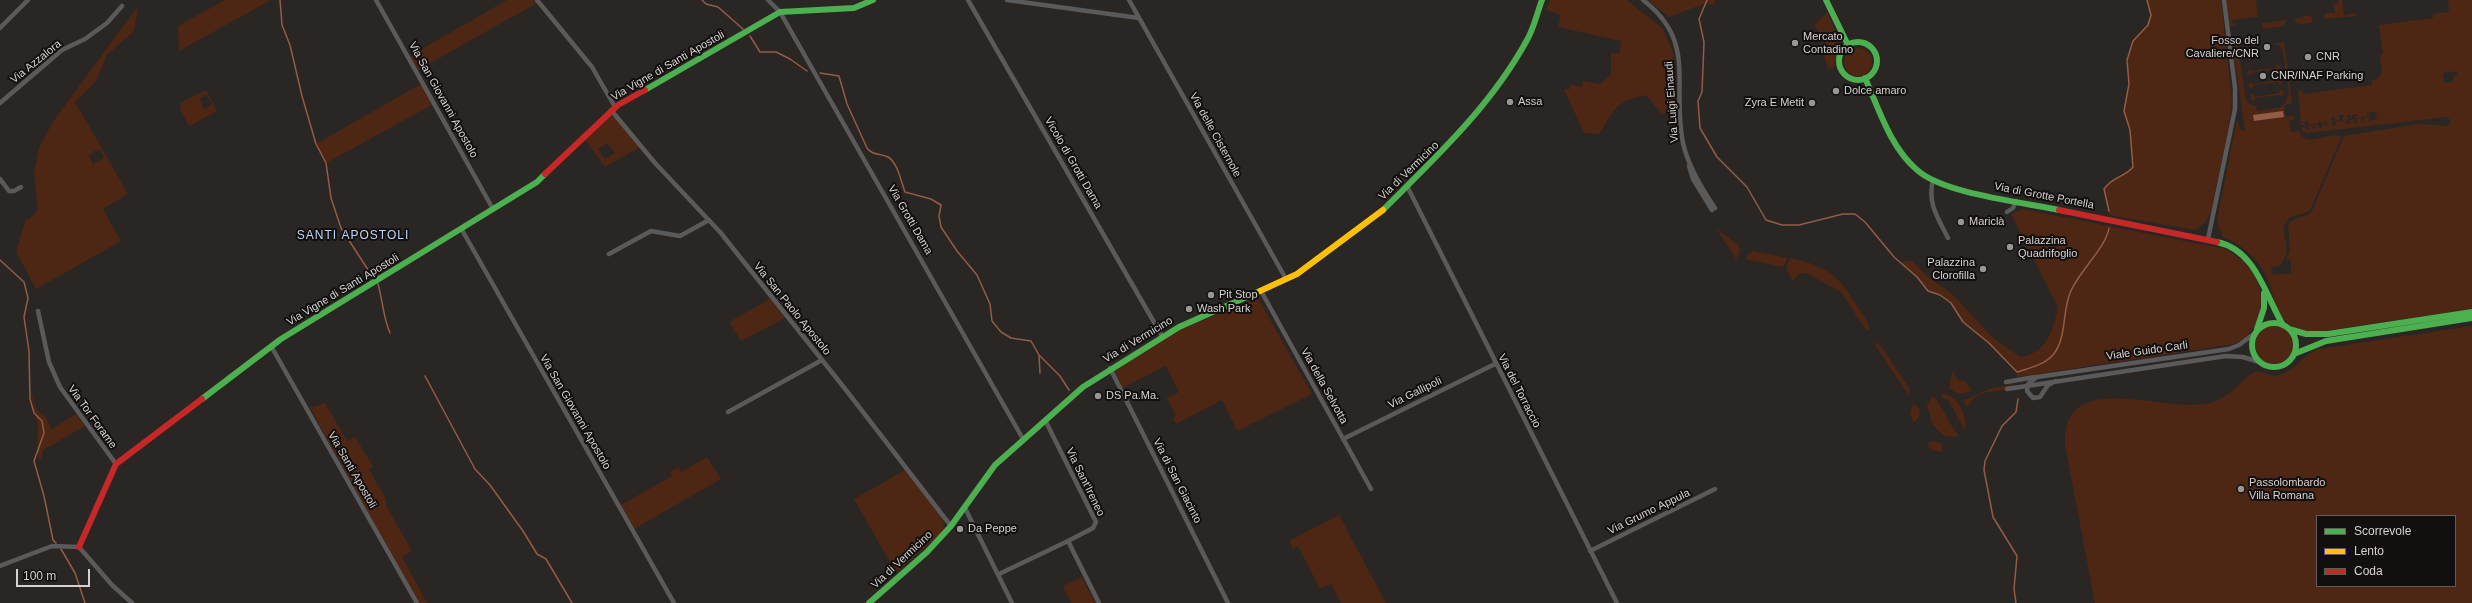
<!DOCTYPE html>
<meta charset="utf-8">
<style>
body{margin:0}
#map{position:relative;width:2472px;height:603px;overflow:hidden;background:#2a2624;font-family:Helvetica,sans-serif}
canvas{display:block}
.legend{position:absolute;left:2316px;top:515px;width:140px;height:72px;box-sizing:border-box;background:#120f0e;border:1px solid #605d5c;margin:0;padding:5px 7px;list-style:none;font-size:12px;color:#d6d2d0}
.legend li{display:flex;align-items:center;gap:8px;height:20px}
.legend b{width:20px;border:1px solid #605d5c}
.scale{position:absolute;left:16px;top:569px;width:74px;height:18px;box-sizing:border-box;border:2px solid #d6d2d0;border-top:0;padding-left:5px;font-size:12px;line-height:14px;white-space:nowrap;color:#d6d2d0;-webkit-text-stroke:3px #120f0e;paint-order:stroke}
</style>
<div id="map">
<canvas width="2472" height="603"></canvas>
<ul class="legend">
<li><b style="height:5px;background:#4caf50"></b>Scorrevole</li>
<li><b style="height:5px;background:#ffc107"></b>Lento</li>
<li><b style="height:5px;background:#c62828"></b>Coda</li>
</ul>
<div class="scale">100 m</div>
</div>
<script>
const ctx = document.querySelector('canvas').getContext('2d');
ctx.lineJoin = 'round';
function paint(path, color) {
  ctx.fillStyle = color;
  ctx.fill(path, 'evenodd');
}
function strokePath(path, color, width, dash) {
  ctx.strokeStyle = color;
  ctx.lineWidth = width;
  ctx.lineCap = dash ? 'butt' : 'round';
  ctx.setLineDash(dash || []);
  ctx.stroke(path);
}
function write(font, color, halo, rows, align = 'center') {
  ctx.font = font + ' Helvetica,sans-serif';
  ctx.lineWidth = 4;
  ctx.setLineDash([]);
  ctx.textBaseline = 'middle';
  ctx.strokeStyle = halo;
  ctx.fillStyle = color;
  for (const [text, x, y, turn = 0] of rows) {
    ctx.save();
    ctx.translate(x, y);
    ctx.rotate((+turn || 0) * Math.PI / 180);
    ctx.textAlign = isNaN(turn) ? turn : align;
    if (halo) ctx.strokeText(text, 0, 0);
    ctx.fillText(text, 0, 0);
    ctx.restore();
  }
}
const green = new Path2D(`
 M225,0H271L179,51L178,26Z
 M507,0H534L537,3L418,70L410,56Z
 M1550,0H1627L1663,29L1673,52L1677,109L1662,114L1646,95C1615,101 1615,109 1599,134L1584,133L1564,89H1570L1571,84L1582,87L1583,81L1600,84L1611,75V53H1620L1621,41L1558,27L1561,15L1546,10Z
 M1648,0H1715L1714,5L1706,3L1669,17Z
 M2147,0H2221L2232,101L2229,125L2211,212L2205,223L2195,230L2109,215L2104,189C2114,175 2124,178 2133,167L2130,130L2124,111L2129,84L2127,60L2133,41L2148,24L2151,15Z
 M2226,0H2258L2256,1L2258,17L2232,20L2233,24L2237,25L2230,26Z
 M2338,0H2342L2344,15L2356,13V16L2324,19L2325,13H2335L2334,4L2338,3Z
 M2448,0H2472V309L2317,332C2273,329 2279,305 2266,276C2257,257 2242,245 2223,237L2218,225V214L2237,120L2241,131L2245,130L2233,49L2237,43L2243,44L2238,48L2246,100L2249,104L2256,106L2257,111L2282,107L2283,102L2286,117L2294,116L2295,119L2289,121L2291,132L2299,131C2305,151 2335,128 2341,138L2310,210C2304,216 2292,213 2287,221C2277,234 2296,248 2279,266L2271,267L2273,275L2291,273V259L2286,260L2290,252L2288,225C2293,216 2305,219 2312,211L2344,136L2418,124L2448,126L2451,121L2447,117L2307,133L2302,131L2301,127L2306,126L2305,129H2310L2307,126L2313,125L2312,129L2316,128L2314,125H2319L2318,128L2323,127L2321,124L2329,126L2326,123L2334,122L2332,126L2337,125L2335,122L2347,120L2345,124L2351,123L2349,120L2354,119V123L2358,122L2355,119L2362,118L2361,122L2365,121L2363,118L2371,117L2367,121L2378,119V117L2373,118L2378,115H2373L2378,112L2366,113L2371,116L2355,118L2358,114L2353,115L2351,119V115L2346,116L2349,119L2342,120L2344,115H2338L2340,120L2335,121V117L2330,118L2334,121L2321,123L2319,119V123L2307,125L2309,121L2303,122L2306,125H2301L2298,92L2302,89L2303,94L2372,85L2371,81L2379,78L2382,70L2380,55L2383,54L2379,25L2433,18V14L2449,12ZM2457,71V75L2453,76V82L2444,83L2443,73Z
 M138,6L134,31L107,55L96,81L75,102L128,194L103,209L121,241L36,289L16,252L26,218L29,220L38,209L34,173L39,148L52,123ZM95,150L96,152L100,150L104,158L93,164L89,156Z
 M1827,12L1840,40L1834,67L1828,69L1822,48L1826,44L1823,37L1814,26Z
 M2309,15L2313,19L2311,23L2299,24L2295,22V19Z
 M2286,20L2284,26L2263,29L2262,23Z
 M2284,42L2292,103L2284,105L2289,93L2283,51L2279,45L2270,44Z
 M1844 62a14 14 0 1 1 28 0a14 14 0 1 1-28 0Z
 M2276,64L2281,67L2278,72L2276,69L2252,73L2251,76L2247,73L2250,68L2252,71L2276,68Z
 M2277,77L2283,79L2280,85L2278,82L2254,85L2252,89L2248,86L2251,81L2253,84L2278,80Z
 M421,84L432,105L326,163L316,144Z
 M2280,89L2285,93L2282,97L2280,95L2255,98L2254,101L2250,98L2253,93L2255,97L2279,93Z
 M206,90L217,111L189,126L181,111L180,103ZM206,95L212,104L204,110L200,98Z
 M609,115L615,117L640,147L605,167L585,139ZM607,143L615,153L605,159L598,149Z
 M2022,209L2225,249C2251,263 2268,287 2258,317C2254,331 2246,338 2234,344L2017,377V372L2011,364L1963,322L1951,303L1940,295L1928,291L1917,277L1901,263L1904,261H1912L1929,278L1951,293L1994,339L2021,357C2047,353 2053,330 2058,307L2011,214Z
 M1716,228L1739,246L1740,252L1736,259Z
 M1753,251L1788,258L1783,267L1746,259L1748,254Z
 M1790,258C1839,268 1843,285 1868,323L1869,330H1866L1841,292L1806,273L1798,274L1793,282L1786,268Z
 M1258,298L1312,394L1237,431L1222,400L1176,424L1173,418L1176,416L1167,398L1179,392L1166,366L1122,388L1115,370L1174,332Z
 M770,299L785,318L741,341L729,322Z
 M2255 345a19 19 0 1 1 38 0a19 19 0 1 1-38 0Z
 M2472,326V603H2095L2065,445C2061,365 2168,415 2210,403C2229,398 2239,383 2254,372C2262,370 2270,377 2278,375C2294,372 2303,355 2318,349ZM2317,516H2455V586H2317Z
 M1878,342L1910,389L1909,396L1875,345Z
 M1952,371L1958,380L1965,381L1972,391L1958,394L1949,388Z
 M28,382L36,409L46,417L51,429L76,414L85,426L43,450L40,462L37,451L38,426Z
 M2010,385H2018C2002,396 1981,384 1967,407L1963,401L1989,389Z
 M1940,393C1957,393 1968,416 1965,431L1947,398L1944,400Z
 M1935,397L1954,430L1958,434L1957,437L1944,436L1932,424L1927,405L1931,398Z
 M325,403L347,441L355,437L373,466L369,469L386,499V506L412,551L402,557L427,603H418L309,406L314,407Z
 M1912,405H1916L1920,410L1919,417L1914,422L1910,415Z
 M1933,441L1942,444L1943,452L1931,450L1927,443Z
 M707,457L721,479L634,529L621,505L672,476L670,472L678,467L681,472Z
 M905,470L941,513L945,530L896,573L854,499Z
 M1339,515L1386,603H1341L1331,584L1320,589L1298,546L1293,549L1289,541Z
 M1082,577L1095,603H1071L1063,586Z`);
const water = new Path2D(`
 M2283,111L2284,117L2254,121L2253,115Z`);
const stream = new Path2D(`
 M280,0L282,25L290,45L302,96L316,144L326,163L331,198L341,228L374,279
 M702,0L706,4L718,7L743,29
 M1707,0L1699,19L1704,42L1702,92L1698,101L1700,128L1717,157L1747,187L1766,220L1782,225H1799L1843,214H1855L1865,222L1894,257L1917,277L1928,291L1940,295L1951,303L1963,322L1989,343L2017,372C2029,368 2044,365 2053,355C2067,338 2062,313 2070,293C2078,272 2106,248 2109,228
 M750,36L760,52H776L790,59L807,71
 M820,73L839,76L847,104L867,148C873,156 880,153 888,157C898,163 901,182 905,192L931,199L941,205L939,216L941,227L957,251L977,275L990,304L992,321L1001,332L1011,338L1031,341L1039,355L1060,376L1069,390
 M2109,211L2104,189C2114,175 2124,178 2133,167L2130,130L2124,111L2129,84L2127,60L2133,41L2148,25L2151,15L2147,0
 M0,260L24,282L28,298L24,317L29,351L30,399L34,413L42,421L44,433L34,461L44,496L53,540L56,543
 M378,284C383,302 383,317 390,333
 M1039,355L1040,373
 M425,376L475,469L490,485L523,531L537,554L546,559L572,603
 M61,549L75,573L85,603
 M2016,603L2014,589L2017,556L1993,517L1984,470L1985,461L2002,426L2016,412L2018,399`);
const street = new Path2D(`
 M376,0L493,209
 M537,0L592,67L615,107
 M768,0L780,12L1023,439
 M968,0L1162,336
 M1007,0L1139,18
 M1129,0L1286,279
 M1643,0C1698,42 1671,85 1683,143C1688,166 1702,189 1715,208
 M0,28L28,0
 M0,103L62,50L85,39L107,23L122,6
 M611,110L655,163L720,232L846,390L951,526
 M1689,166L1693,179L1712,210
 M0,179L9,191H14L21,187
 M1933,180C1927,203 1938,218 1948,238
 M1407,186L1617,603
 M2007,212L2013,208L2016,201
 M462,230L674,603
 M2208,239L2235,109V88L2224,0
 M609,254L651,231L680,236L709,220
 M1261,291L1371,489
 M38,311L49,362L60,387L116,464
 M271,346L417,603
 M1110,368L1228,603
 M2056,381L2048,385L2040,397L2033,398L2027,391L2028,384L2037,377L2229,349L2239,345L2255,333
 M2006,382L2035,377
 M2007,389L2226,356L2243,357L2259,362
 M728,412L822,360
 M1045,420L1096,522L1093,528L1068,541L1099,603
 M1343,439L1495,364
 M965,508L1012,603
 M1590,551L1715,489
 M0,566L52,546L79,547L112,585L132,603
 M999,574L1068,541`);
const fast = new Path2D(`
 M1826,0L1848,45
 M1839 61a19 19 0 1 1 38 0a19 19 0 1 1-38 0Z
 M1865,78C1879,109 1890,147 1917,170C1944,194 2022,202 2059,210
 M645,90L780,12L854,8L873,0
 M1383,210C1436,157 1491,106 1527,40C1534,28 1537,13 1542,0
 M2217,242C2256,250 2265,295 2283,325
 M2252 345a22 22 0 1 1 44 0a22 22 0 1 1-44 0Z
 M2257,329L2264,308V293
 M2289,329L2306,334H2328L2472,312
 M2294,354L2326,341L2472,318
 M202,399L281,339L537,182L545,174
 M869,603L927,552L951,526L995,465L1083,387L1179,327L1260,291`);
const slow = new Path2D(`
 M1260,291L1297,274L1383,210`);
const jam = new Path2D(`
 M545,174L618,105L645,90
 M2059,210L2217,242
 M79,547L116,464L202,399`);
const markers = [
 [1795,43,4,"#9a9694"],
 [2267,47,4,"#9a9694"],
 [2308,57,4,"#9a9694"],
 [2263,76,4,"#9a9694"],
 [1836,91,4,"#9a9694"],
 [1510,102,4,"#9a9694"],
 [1812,103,4,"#9a9694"],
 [1961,222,4,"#9a9694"],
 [2010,247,4,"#9a9694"],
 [1983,269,4,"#9a9694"],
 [1211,295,4,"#9a9694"],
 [1189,309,4,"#9a9694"],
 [1098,396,4,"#9a9694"],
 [2241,489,4,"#9a9694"],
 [960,529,4,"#9a9694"]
];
const poiNames = [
 ["Mercato",1803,37],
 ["Contadino",1803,50],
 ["Fosso del",2259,41,"right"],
 ["Cavaliere/CNR",2259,54,"right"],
 ["CNR",2316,57],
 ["CNR/INAF Parking",2271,76],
 ["Dolce amaro",1844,91],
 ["Assa",1518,102],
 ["Zyra E Metit",1804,103,"right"],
 ["Mariclà",1969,222],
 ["Palazzina",2018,241],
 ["Quadrifoglio",2018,254],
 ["Palazzina",1975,263,"right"],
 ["Clorofilla",1975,276,"right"],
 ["Pit Stop",1219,295],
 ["Wash Park",1197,309],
 ["DS Pa.Ma.",1106,396],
 ["Passolombardo",2249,483],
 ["Villa Romana",2249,496],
 ["Da Peppe",968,529]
];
const streetNames = [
 ["Via Azzalora",36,62,-39],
 ["Via Vigne di Santi Apostoli",668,66,-30],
 ["Via San Giovanni Apostolo",443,100,61],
 ["Via Luigi Einaudi",1672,102,-94],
 ["Via delle Cisternole",1215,135,61],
 ["Vicolo di Grotti Dama",1073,163,60],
 ["Via di Vermicino",1409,171,-44],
 ["Via di Grotte Portella",2044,196,11],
 ["Via Grotti Dama",910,220,60],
 ["Via Vigne di Santi Apostoli",343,290,-31],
 ["Via San Paolo Apostolo",792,309,51],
 ["Via di Vermicino",1138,340,-31],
 ["Viale Guido Carli",2147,351,-8],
 ["Via della Selvotta",1324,386,61],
 ["Via del Torraccio",1519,391,63],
 ["Via Gallipoli",1415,393,-26],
 ["Via San Giovanni Apostolo",575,412,60],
 ["Via Tor Forame",92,417,54],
 ["Via Santi Apostoli",352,470,60],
 ["Via di San Giacinto",1177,481,63],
 ["Via Sant'Ireneo",1085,482,64],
 ["Via Grumo Appula",1649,512,-26],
 ["Via di Vermicino",902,560,-43]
];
const neighbourhoodNames = [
 ["SANTI APOSTOLI",353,236]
];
paint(green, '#4d2714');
paint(water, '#915d46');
strokePath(stream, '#915d46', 1.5);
strokePath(street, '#5b5a5a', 4.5);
strokePath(fast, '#4caf50', 6);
strokePath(slow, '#ffc107', 6);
strokePath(jam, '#c62828', 6);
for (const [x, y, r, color] of markers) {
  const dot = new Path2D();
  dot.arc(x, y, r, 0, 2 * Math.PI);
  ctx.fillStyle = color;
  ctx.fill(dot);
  strokePath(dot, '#120f0e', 1.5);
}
write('11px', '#d6d2d0', '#120f0e', poiNames, 'left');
write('11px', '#d6d2d0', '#120f0e', streetNames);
ctx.letterSpacing = '1px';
write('12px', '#b9d6fb', '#120f0e', neighbourhoodNames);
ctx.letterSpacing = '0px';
</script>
